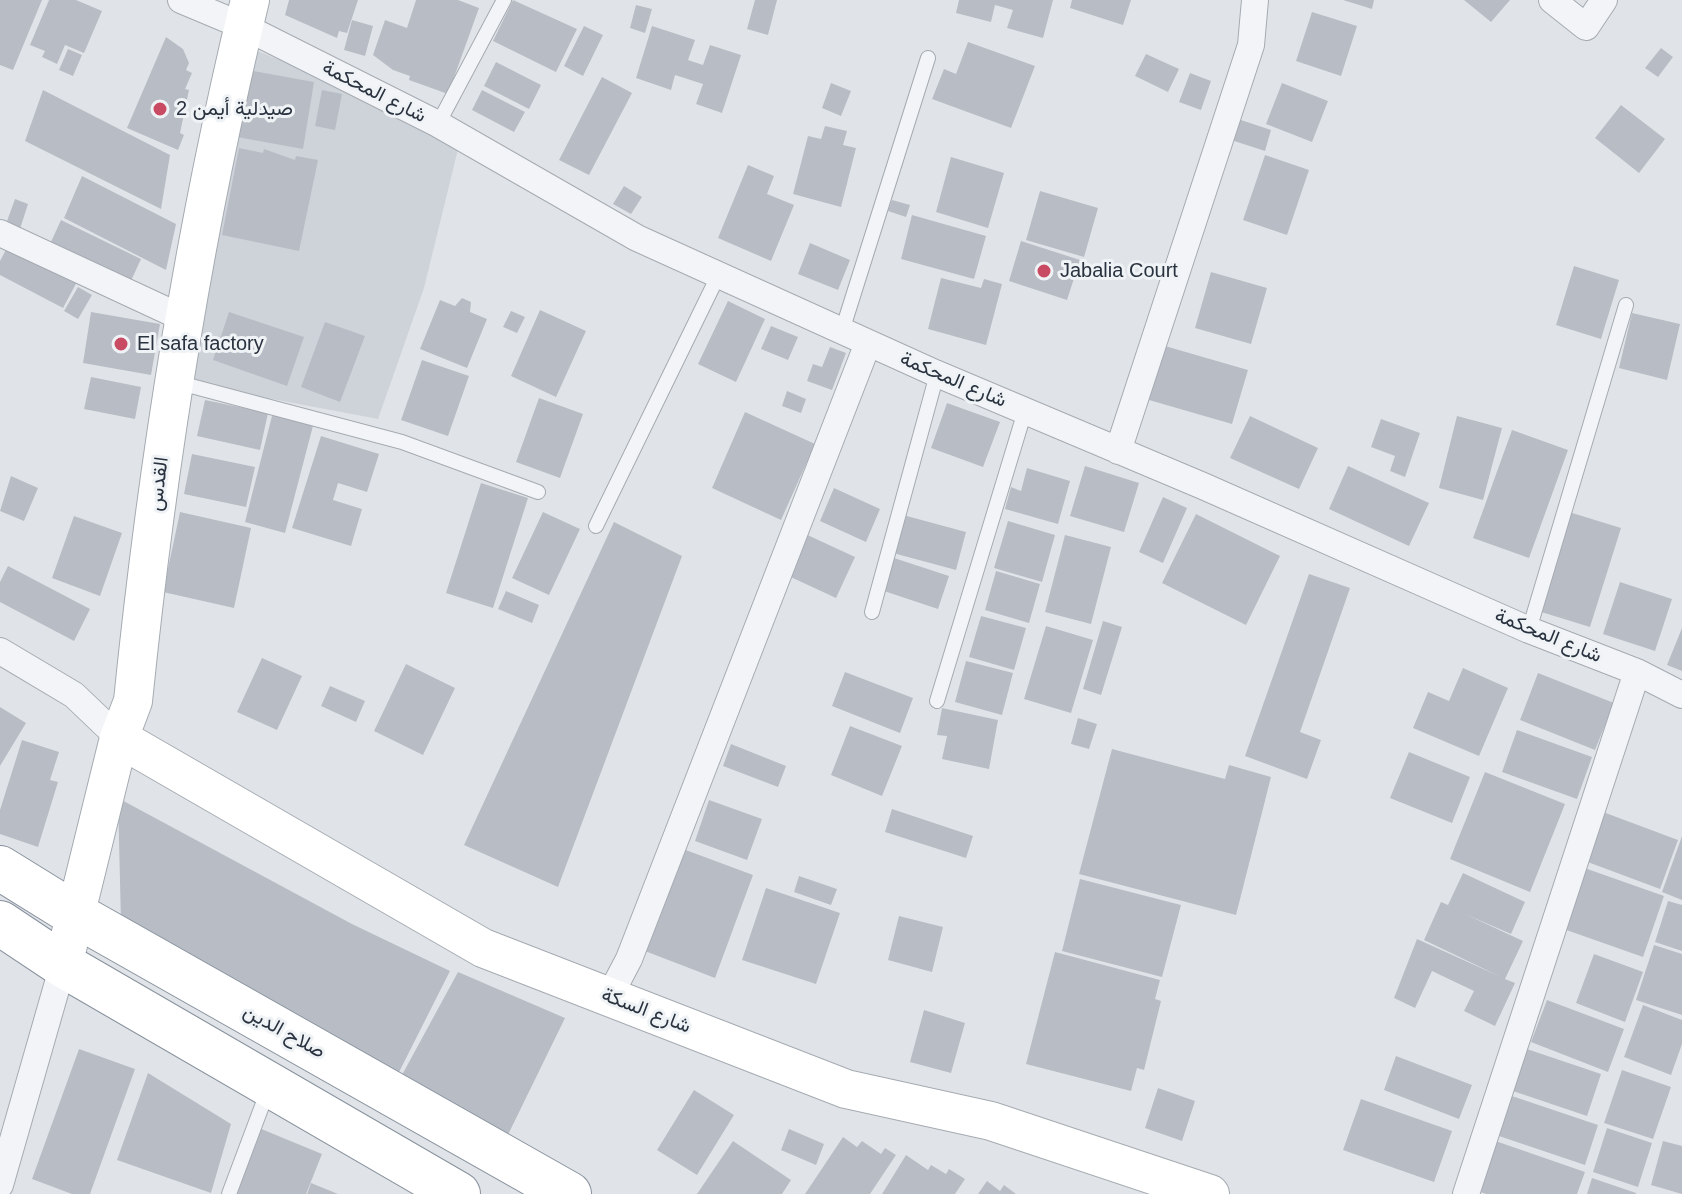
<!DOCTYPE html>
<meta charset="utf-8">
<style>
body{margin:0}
canvas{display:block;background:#e0e4e8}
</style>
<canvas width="1682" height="1194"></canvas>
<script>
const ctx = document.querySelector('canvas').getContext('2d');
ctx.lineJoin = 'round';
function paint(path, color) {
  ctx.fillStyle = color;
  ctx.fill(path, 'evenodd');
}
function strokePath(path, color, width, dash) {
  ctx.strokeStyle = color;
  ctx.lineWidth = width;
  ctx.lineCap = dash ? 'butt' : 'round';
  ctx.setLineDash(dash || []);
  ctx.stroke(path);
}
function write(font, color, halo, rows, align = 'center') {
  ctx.font = font + ' Helvetica,Vazirmatn,sans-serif';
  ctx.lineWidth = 6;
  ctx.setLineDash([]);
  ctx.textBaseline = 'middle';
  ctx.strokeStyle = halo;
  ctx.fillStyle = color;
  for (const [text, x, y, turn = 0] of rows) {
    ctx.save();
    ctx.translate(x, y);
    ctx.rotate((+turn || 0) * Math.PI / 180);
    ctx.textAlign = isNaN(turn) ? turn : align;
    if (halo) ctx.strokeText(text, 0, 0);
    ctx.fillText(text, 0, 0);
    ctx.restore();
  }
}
const built = new Path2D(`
 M245,46L462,133L424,288L378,419L177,381Z`);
const building = new Path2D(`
 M0,0H42L13,70L0,65Z
 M49,0H76L102,11L84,53L65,45L57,64L42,57L45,51L30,45Z
 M289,0H358L347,33L339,31L337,38L285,15Z
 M416,0H458L479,8L448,94L409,80L410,76L393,70L373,55L385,20L407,28Z
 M513,0L577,29L556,72L493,41Z
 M755,0H777L768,35L747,29Z
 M959,0H1053L1043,38L1007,28L1013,10L995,5L991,22L956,13Z
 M1072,0H1131L1123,25L1070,8Z
 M1343,0H1374L1372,9Z
 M1464,0H1510L1491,22Z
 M636,5L652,9L645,33L630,28Z
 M1312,12L1357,26L1341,76L1296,61Z
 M352,20L373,26L365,56L344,50Z
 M584,26L603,35L583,76L564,66Z
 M652,26L695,40L688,60L703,65L710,45L741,55L722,113L696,104L703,84L675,75L671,90L636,78Z
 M166,37L183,49L189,63L186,70L192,73L185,89L189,90L180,133L184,135L178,150L127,128Z
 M968,42L1035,66L1011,128L932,99L944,69L956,74Z
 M1661,48L1673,57L1658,77L1645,68Z
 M68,49L82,55L73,76L59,70Z
 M1146,54L1179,69L1168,92L1135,76Z
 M496,62L541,85L529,109L484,86Z
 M248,70L314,82L303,149L237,137Z
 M1190,73L1211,81L1201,110L1179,102Z
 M602,77L632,93L589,175L559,160Z
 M831,83L851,91L841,116L822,108Z
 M1282,83L1328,101L1312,142L1266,124Z
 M43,90L170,155L161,209L25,141Z
 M322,90L342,94L335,130L315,126Z
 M482,90L525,112L514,132L472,110Z
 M1621,105L1665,139L1639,173L1595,138Z
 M1235,118L1271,130L1265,151L1228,139Z
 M825,126L847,131L843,145L856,148L841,207L793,194L808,136L821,139Z
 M239,148L263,153L264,149L295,160L296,156L318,160L299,251L222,235Z
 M1265,155L1309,170L1287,235L1243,220Z
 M951,157L1004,173L988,228L936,212Z
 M748,165L774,176L767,194L794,205L771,261L718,238Z
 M82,176L176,224L166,270L64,218Z
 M624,186L642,197L631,214L613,204Z
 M1040,191L1098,208L1084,257L1026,240Z
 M15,199L28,204L20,229L6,224Z
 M892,200L910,205L906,217L888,211Z
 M912,215L986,236L974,279L901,259Z
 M61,220L141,259L130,283L50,244Z
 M1021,241L1080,260L1067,300L1009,281Z
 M810,243L850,260L838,290L798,274Z
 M9,244L78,280L63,308L0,275V261Z
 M1574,266L1619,280L1601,339L1556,325Z
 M1211,272L1267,288L1251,344L1195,328Z
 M941,278L981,288L984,279L1002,284L986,345L928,329Z
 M78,287L92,295L78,319L64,311Z
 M462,298L471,302L470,312L487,319L467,368L420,349L440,300L455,306Z
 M728,301L765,319L736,382L698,364Z
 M540,310L586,331L556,397L511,376Z
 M511,311L525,317L517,333L503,327Z
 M91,312L160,324L151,375L83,363Z
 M229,312L304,337L287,386L213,360Z
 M1632,313L1680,324L1667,380L1619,368Z
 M325,322L365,336L340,402L301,387Z
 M771,326L798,337L788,360L761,349Z
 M1165,346L1248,370L1232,424L1149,400Z
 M830,347L846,353L832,390L807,381L813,364L822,367Z
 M422,360L469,376L448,436L401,420Z
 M91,377L141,387L135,419L84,409Z
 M787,391L806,399L801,413L782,406Z
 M539,398L583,414L560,478L516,462Z
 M205,400L268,413L260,450L197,436Z
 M947,403L1000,422L983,467L931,448Z
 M273,412L314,422L285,533L245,522Z
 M745,412L815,444L781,520L712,488Z
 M1250,416L1318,448L1299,489L1230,458Z
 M1457,416L1502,428L1483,500L1439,488Z
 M1381,419L1420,433L1405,477L1390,471L1395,456L1371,447Z
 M1512,430L1568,450L1529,558L1473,538Z
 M321,436L379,454L367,492L338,483L333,500L362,509L351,546L292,528Z
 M192,454L255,467L246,507L184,494Z
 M1085,466L1139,483L1124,532L1070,516Z
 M1348,466L1429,503L1409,546L1329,509Z
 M1027,468L1070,481L1058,524L1005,509L1011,487L1021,491Z
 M11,476L38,488L24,521L0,511Z
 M481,483L528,498L493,608L446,593Z
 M834,488L880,509L866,542L820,521Z
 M1163,497L1187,508L1163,563L1139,552Z
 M180,512L251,528L234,608L163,592Z
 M543,512L580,529L549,595L512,578Z
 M1569,512L1621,528L1590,627L1538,611Z
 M1196,514L1280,556L1246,625L1162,583Z
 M903,515L966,532L956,570L893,553Z
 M74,516L122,533L100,596L52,578Z
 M1008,521L1055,535L1042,582L994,568Z
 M614,522L682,556L558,887L464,845Z
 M801,532L855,557L836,598L782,573Z
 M1065,535L1111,547L1091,624L1045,612Z
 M891,557L949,576L938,609L881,590Z
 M8,566L90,609L74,641L0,602V582Z
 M996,571L1040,584L1029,623L985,610Z
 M1309,574L1350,588L1300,732L1321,740L1307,779L1245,756Z
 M1620,582L1672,599L1655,651L1603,634Z
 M506,591L539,605L532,623L498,609Z
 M981,616L1026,628L1014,670L969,657Z
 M1103,621L1122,627L1101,695L1083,689Z
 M1046,626L1093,640L1071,713L1024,699Z
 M1682,628V671L1667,665Z
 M262,658L302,676L277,730L237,712Z
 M966,661L1013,673L1002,715L955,702Z
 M406,664L455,688L423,755L374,731Z
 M1463,668L1508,688L1479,756L1413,728L1428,692L1449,701Z
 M845,672L913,698L900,733L832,706Z
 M1538,673L1614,703L1595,750L1520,720Z
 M330,686L365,701L356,722L321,706Z
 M0,707L26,723L0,766Z
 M942,708L998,720L989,769L942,759L947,736L937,735Z
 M1078,718L1097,724L1089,749L1071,744Z
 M850,726L902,746L882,796L831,775Z
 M1517,730L1592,757L1577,799L1502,772Z
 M22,740L59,752L50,780L58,782L38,847L0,834V810Z
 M731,744L786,766L778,787L723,766Z
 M1112,749L1225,779L1229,765L1271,777L1236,915L1079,874Z
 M1409,752L1470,777L1452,823L1390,798Z
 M1485,772L1565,804L1530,892L1450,859Z
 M118,798L352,924L450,971L394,1082L121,923Z
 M709,800L762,819L747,860L695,841Z
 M892,809L973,836L966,858L885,832Z
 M1595,809L1678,840L1660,889L1577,858Z
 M1682,836V900L1662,892Z
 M683,849L753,875L715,978L645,951Z
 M1576,865L1664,896L1643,957L1555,926Z
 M1463,873L1525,902L1511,934L1465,914L1523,941L1505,979L1515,983L1495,1026L1464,1011L1474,991L1432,971L1415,1008L1394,998L1417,939L1501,977L1424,940L1441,902L1448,905Z
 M799,876L837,889L831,905L794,892Z
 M1080,879L1181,905L1162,977L1062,951Z
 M766,888L840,913L816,984L742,960Z
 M1668,901L1682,905V951L1655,942Z
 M899,916L943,927L932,972L888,960Z
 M1654,945L1682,954V1015L1636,1000Z
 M1055,952L1160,980L1155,999L1161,1001L1144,1070L1137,1068L1131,1091L1026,1064Z
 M1594,954L1643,972L1625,1022L1576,1003Z
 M458,972L565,1018L503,1145L396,1086Z
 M1547,1000L1624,1029L1608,1072L1531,1042Z
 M1643,1005L1682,1020V1044L1671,1075L1624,1057Z
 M924,1010L965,1023L951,1073L910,1062Z
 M1518,1046L1601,1074L1587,1116L1504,1088Z
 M79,1049L135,1069L90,1194H72L32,1179Z
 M1396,1056L1472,1085L1459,1119L1384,1090Z
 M1622,1070L1671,1087L1653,1139L1604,1123Z
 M148,1073L231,1124L211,1193L117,1160Z
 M1158,1088L1195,1101L1182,1141L1145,1128Z
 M694,1090L734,1115L697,1175L657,1150Z
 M1506,1094L1598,1125L1585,1165L1493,1134Z
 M1361,1099L1452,1131L1434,1182L1343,1150Z
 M259,1128L322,1154L306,1194H232Z
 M1607,1128L1652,1143L1638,1187L1593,1172Z
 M789,1129L824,1144L816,1165L781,1150Z
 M843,1137L857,1147L862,1141L881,1154L885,1148L896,1155L870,1194H805Z
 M1484,1137L1585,1172L1577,1194H1486L1466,1187Z
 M733,1141L791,1180L782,1194H697Z
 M1663,1141L1682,1146V1194L1651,1185Z
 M906,1155L928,1170L931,1165L946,1174L949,1169L965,1179L955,1194H882Z
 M1592,1178L1636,1193V1194H1587Z
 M987,1181L1000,1191L1004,1185L1016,1194H978Z
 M311,1183L338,1194H307Z`);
const lane = new Path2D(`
 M438,124L504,0
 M842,331L928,58
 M176,382L402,442L538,492
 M596,526L718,276
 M872,612L937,374
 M1529,630L1626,305
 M937,701L1025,411
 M229,1194L268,1090`);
const street = new Path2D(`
 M181,0L243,26L438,124L637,238L935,373L1203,486L1529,630L1637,672L1682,695
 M1552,0L1586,27L1604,0
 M0,233L185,319
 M1118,451L1251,45L1255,0
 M0,651L74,695L119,738
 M609,997L629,959L868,343
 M0,1185L63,965
 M1466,1194L1637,672`);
const secondary = new Path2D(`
 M119,738L483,948L846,1089L991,1121L1210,1194
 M63,965L119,738L133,701C157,465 194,231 250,0`);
const highway = new Path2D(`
 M0,868L76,915L569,1194
 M0,923L63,965L458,1194`);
const markers = [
 [160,109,8,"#c84a63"],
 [1044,271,8,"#c84a63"],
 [121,344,8,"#c84a63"]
];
const streetNames = [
 ["شارع المحكمة",374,92,27],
 ["شارع المحكمة",953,380,23],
 ["القدس",159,484,-83],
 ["شارع المحكمة",1548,636,22],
 ["شارع السكة",646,1011,21],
 ["صلاح الدين",284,1032,29]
];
const poiNames = [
 ["صيدلية أيمن 2",176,109],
 ["Jabalia Court",1060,271],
 ["El safa factory",137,344]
];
paint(built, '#ced3da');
paint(building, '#b8bdc5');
strokePath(lane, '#a5abb2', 16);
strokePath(street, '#a5abb2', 28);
strokePath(secondary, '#a5abb2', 40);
strokePath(highway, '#88929e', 46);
strokePath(lane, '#f3f4f7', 14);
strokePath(street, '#f3f4f7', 26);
strokePath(secondary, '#fff', 38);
strokePath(highway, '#fff', 44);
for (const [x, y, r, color] of markers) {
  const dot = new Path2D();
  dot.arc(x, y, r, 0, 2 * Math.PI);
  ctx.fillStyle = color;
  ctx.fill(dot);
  strokePath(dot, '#f0f3f6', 3);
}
write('20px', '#29323f', '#f0f3f6', streetNames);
write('20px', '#29323f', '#f0f3f6', poiNames, 'left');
</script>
